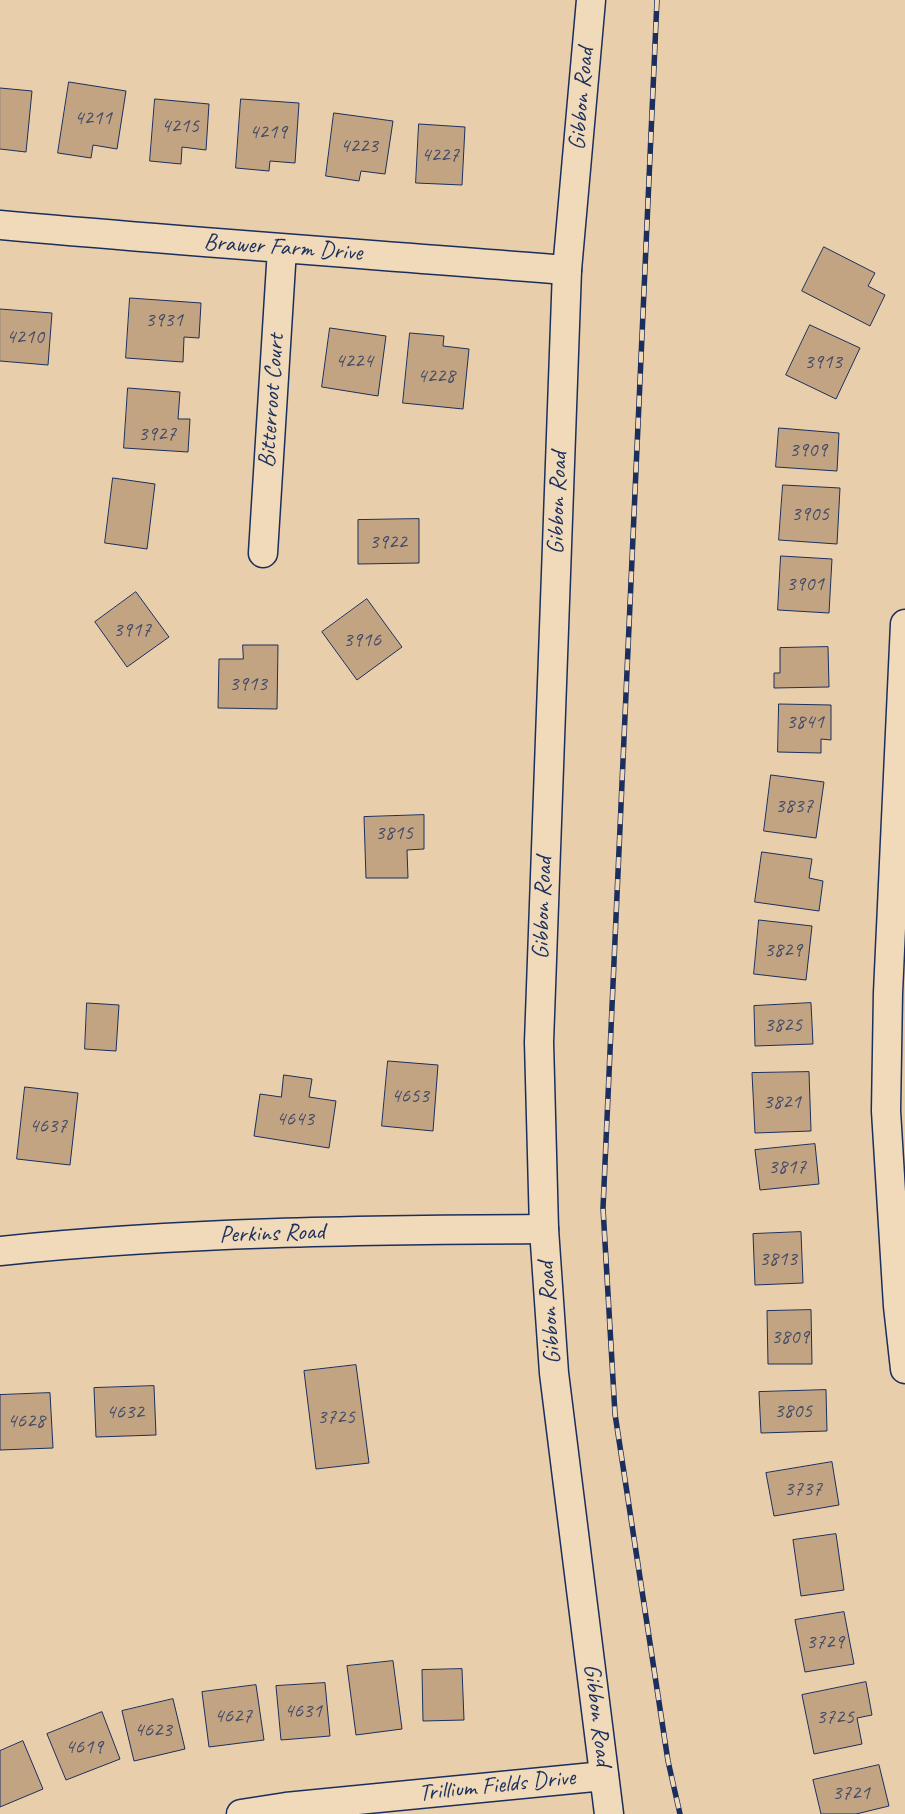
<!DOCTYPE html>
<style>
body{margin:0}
canvas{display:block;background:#e8ceaa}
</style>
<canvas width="905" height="1814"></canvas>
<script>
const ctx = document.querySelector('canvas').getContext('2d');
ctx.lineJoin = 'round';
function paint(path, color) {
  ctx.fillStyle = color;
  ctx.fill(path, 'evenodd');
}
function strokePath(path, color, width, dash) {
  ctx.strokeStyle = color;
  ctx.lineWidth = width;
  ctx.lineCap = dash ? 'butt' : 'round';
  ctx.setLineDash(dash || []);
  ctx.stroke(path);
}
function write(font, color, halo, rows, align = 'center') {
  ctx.font = font + ' Caveat,sans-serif';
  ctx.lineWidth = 4;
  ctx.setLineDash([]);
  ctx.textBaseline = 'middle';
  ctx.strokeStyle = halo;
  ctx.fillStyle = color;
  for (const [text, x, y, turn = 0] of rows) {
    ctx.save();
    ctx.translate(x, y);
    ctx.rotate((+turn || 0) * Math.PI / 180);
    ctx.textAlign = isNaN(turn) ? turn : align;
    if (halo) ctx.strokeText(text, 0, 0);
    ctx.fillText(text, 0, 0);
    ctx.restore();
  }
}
const building = new Path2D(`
 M69,82L126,91L117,149L93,145L91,158L58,153Z
 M0,88L32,91L26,152L0,149Z
 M155,99L209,104L206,150L182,147L181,164L150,161Z
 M241,99L299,103L295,163L270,161L269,171L236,168Z
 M334,113L393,121L385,174L361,171L359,181L326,176Z
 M419,124L465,127L462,185L416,183Z
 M824,247L875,273L868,286L885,295L870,326L802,291Z
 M130,298L201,303L199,338L184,337L183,362L126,358Z
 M0,309L52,313L48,365L0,361Z
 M810,325L860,348L836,399L786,375Z
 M330,328L386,336L378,396L322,387Z
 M410,333L444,336L443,346L469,349L463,409L403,403Z
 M128,388L180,392L178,419H190L188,452L124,448Z
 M779,428L839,433L837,471L776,467Z
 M113,478L155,484L147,549L105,543Z
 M783,485L840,488L837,544L779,540Z
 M419,519V563L358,564V520Z
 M781,556L832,559L829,613L778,610Z
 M136,592L169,637L127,667L95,622Z
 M367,599L402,647L357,680L322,632Z
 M243,645H278L277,709L218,708L219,659H243Z
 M828,647L829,687L774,688V673H780V648Z
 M779,704L831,705V740L821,739V753L778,752Z
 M771,775L824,782L816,838L764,831Z
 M424,815V849L407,850L408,878H366L364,817Z
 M762,852L812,859L809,878L823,881L819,911L755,902Z
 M759,920L812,926L806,980L754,974Z
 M87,1003L119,1005L116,1051L85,1049Z
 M811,1003L813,1044L755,1046L754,1006Z
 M388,1061L438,1065L433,1131L382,1126Z
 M809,1072L811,1131L755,1133L752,1073Z
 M284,1075L312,1079L309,1097L336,1101L329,1148L254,1136L260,1094L281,1097Z
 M25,1087L78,1093L70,1165L17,1159Z
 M815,1144L819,1184L760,1190L755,1150Z
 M801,1232L803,1283L755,1285L753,1234Z
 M811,1310L812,1364H768L767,1311Z
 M356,1365L369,1463L316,1469L304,1371Z
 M154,1386L156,1435L96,1437L94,1388Z
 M826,1390L827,1431L761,1433L759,1392Z
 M50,1393L53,1448L0,1450V1395Z
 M832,1462L839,1505L774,1516L766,1473Z
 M836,1534L844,1590L801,1596L793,1540Z
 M844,1612L854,1664L805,1672L795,1620Z
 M393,1661L402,1729L356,1735L347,1666Z
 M462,1669L464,1720L423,1721L422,1670Z
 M866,1682L872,1715L857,1718L862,1744L814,1754L802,1695Z
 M325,1683L330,1736L281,1740L276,1686Z
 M256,1685L264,1740L209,1747L202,1692Z
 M173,1699L185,1749L134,1761L122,1711Z
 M102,1712L120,1759L66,1780L47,1734Z
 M23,1741L43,1789L0,1807V1751Z
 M879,1765L889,1806L856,1814H821L813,1780Z`);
const minor = new Path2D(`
 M0,225C189,242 378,255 567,270
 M263,553L282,249
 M905,624L888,993L886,1111L898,1306L905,1369
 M0,1251C181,1232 363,1230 544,1229
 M241,1814L286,1807L604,1776`);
const secondary = new Path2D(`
 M591,0L567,270L539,1042L544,1229L554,1373L609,1814`);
const rail = new Path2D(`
 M657,0L603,1208L615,1414L668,1761L680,1814`);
const numberNames = [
 ["4211",93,118],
 ["4215",180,126],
 ["4219",268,132],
 ["4223",359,146],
 ["4227",440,155],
 ["3931",164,320],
 ["4210",25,337],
 ["4224",354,361],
 ["3913",823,362],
 ["4228",436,376],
 ["3927",157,434],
 ["3909",808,450],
 ["3905",810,514],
 ["3922",388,542],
 ["3901",805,584],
 ["3917",132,630],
 ["3916",362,640],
 ["3913",248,684],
 ["3841",805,722],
 ["3837",794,806],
 ["3815",394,833],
 ["3829",783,950],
 ["3825",783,1025],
 ["4653",410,1096],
 ["3821",782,1102],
 ["4643",295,1119],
 ["4637",48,1126],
 ["3817",787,1167],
 ["3813",778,1259],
 ["3809",790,1337],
 ["3805",793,1411],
 ["4632",125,1412],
 ["3725",336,1417],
 ["4628",26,1421],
 ["3737",803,1489],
 ["3729",825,1642],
 ["4631",303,1711],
 ["4627",233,1716],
 ["3725",835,1717],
 ["4623",153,1730],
 ["4619",84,1747],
 ["3721",851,1793]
];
const streetNames = [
 ["Gibbon Road",582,99,-85],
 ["Brawer Farm Drive",283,248,4],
 ["Bitterroot Court",272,401,-86],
 ["Gibbon Road",558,503,-88],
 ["Gibbon Road",543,908,-88],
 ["Perkins Road",272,1234,-2],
 ["Gibbon Road",550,1313,-94],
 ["Gibbon Road",597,1715,83],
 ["Trillium Fields Drive",497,1786,-6]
];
paint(building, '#c2a483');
strokePath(building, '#1b2f5e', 1);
strokePath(minor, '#1b2f5e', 31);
strokePath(secondary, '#1b2f5e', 31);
strokePath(minor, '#f0dab9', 28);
strokePath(secondary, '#f0dab9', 28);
strokePath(rail, '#1b2f5e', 5.5);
strokePath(rail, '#f0dab9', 4, [11]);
write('21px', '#454c67', null, numberNames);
write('24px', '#1b2f5e', '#f0dab9', streetNames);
</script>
